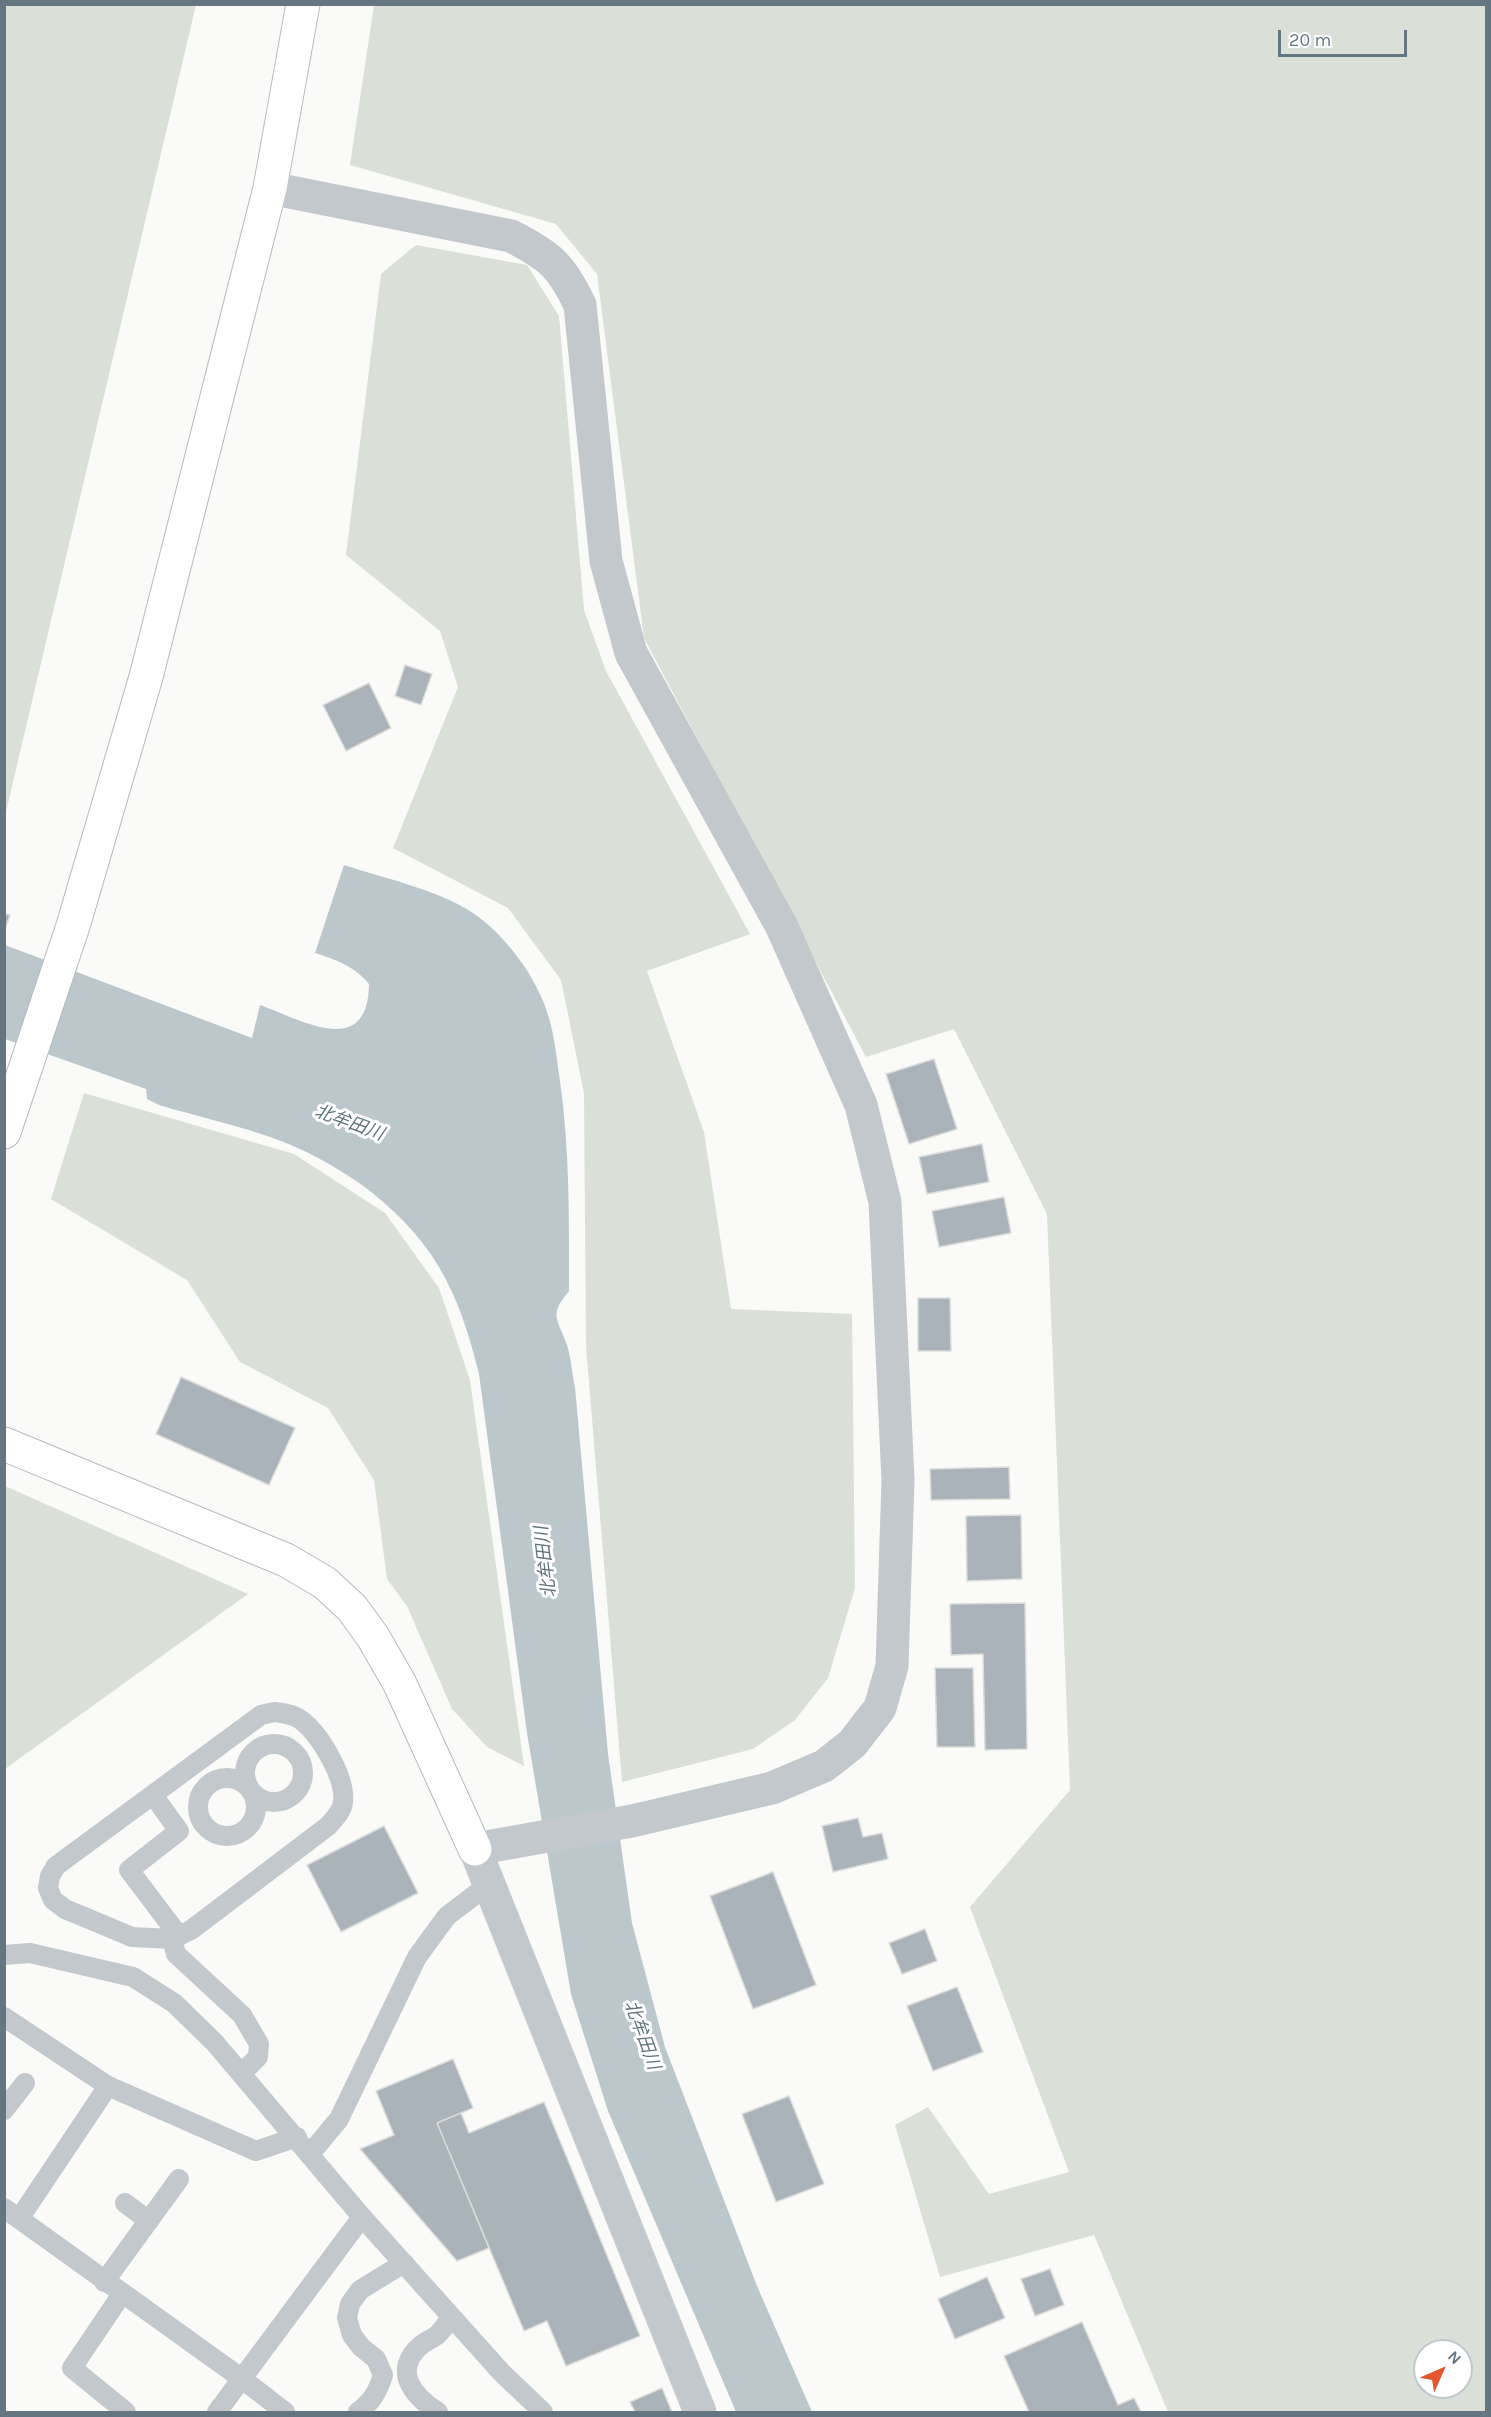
<!DOCTYPE html>
<meta charset="utf-8">
<style>
body{margin:0}
#map{position:relative;width:1491px;height:2417px;overflow:hidden;background:#fafaf8;font-family:Karla,sans-serif}
canvas{display:block}
.frame{position:absolute;inset:0;border:6px solid #657683;pointer-events:none}
.north{position:absolute;left:1413px;top:2339px;width:60px;height:60px;box-sizing:border-box;background:#fff;border:2px solid #c1c8cd;border-radius:50%;rotate:45deg;font-size:16px;font-weight:700;line-height:24px;text-align:center;color:#657683}
.north::after{content:'';display:block;margin:auto;width:21px;height:27px;background:#e4572e;clip-path:polygon(50% 0,100% 100%,50% 72%,0 100%)}
.scale{position:absolute;left:1278px;top:30px;width:129px;height:27px;box-sizing:border-box;border:3px solid #657683;border-top:0;padding-left:8px;font-size:18px;line-height:21px;white-space:nowrap;color:#657683;-webkit-text-stroke:4px #fff;paint-order:stroke}
</style>
<div id="map">
<canvas width="1491" height="2417"></canvas>
<div class="frame"></div>
<div class="north">N</div>
<div class="scale">20 m</div>
</div>
<script>
const ctx = document.querySelector('canvas').getContext('2d');
ctx.lineJoin = 'round';
function paint(path, color) {
  ctx.fillStyle = color;
  ctx.fill(path, 'evenodd');
}
function strokePath(path, color, width, dash) {
  ctx.strokeStyle = color;
  ctx.lineWidth = width;
  ctx.lineCap = dash ? 'butt' : 'round';
  ctx.setLineDash(dash || []);
  ctx.stroke(path);
}
function write(font, color, halo, rows, align = 'center') {
  ctx.font = font + ' Karla,"Noto Sans JP",sans-serif';
  ctx.lineWidth = 6;
  ctx.setLineDash([]);
  ctx.textBaseline = 'middle';
  ctx.strokeStyle = halo;
  ctx.fillStyle = color;
  for (const [text, x, y, turn = 0] of rows) {
    ctx.save();
    ctx.translate(x, y);
    ctx.rotate((+turn || 0) * Math.PI / 180);
    ctx.textAlign = isNaN(turn) ? turn : align;
    if (halo) ctx.strokeText(text, 0, 0);
    ctx.fillText(text, 0, 0);
    ctx.restore();
  }
}
const green = new Path2D(`
 M5,4L196,5L5,816L4,5Z
 M374,5H1486V2412H1168L1094,2235L940,2277L895,2125L928,2107L989,2194L1069,2172L970,1907L1070,1790L1047,1214L954,1029L866,1057L644,638L597,274L556,224L350,165ZM1425,2351H1461V2387H1425Z
 M416,245L527,265L559,316L584,610L606,671L750,934L647,971L704,1132L731,1309L852,1314L855,1588L828,1678L795,1720L753,1749L622,1782L586,1346L584,1093L561,980L508,908L393,848L458,687L440,631L346,555L381,274Z
 M84,1093L294,1154L385,1213L439,1288L470,1380L524,1766L487,1747L452,1709L407,1606L387,1579L374,1480L328,1408L240,1362L187,1280L51,1199Z
 M5,1486L248,1594L5,1769Z`);
const water = new Path2D(`
 M344,865C386,879 445,891 480,918C506,938 531,971 543,1001C554,1027 556,1054 560,1081C570,1152 569,1220 569,1291C548,1316 558,1319 567,1345C571,1358 572,1373 575,1387L608,1754L632,1923L665,2047L757,2286L812,2412H736L608,2111L571,1994L527,1733L479,1374C472,1346 464,1318 452,1292C421,1221 352,1169 281,1141C242,1126 199,1117 159,1105L147,1099L146,1089L5,1039V945L252,1038L260,1005C302,1020 368,1060 369,984C354,966 337,960 315,953Z`);
const building = new Path2D(`
 M405,665L432,674L421,705L395,696Z
 M369,683L391,728L346,751L323,705Z
 M4,914L10,915L4,932Z
 M934,1059L957,1129L909,1144L886,1074Z
 M982,1144L989,1182L927,1194L919,1157Z
 M1004,1197L1011,1233L939,1247L932,1211Z
 M918,1298H950L951,1351H918Z
 M181,1377L295,1428L269,1485L156,1434Z
 M1009,1467L1010,1499L931,1500L930,1469Z
 M1021,1515L1022,1579L967,1581L966,1516Z
 M1025,1603L1027,1749L985,1750L983,1654L951,1655L950,1604Z
 M935,1668H973L975,1747H937Z
 M858,1818L863,1837L882,1833L888,1859L833,1872L822,1826Z
 M384,1826L418,1893L341,1932L307,1865Z
 M773,1872L816,1985L753,2009L710,1896Z
 M925,1929L937,1961L902,1974L889,1943Z
 M957,1987L983,2052L933,2071L907,2006Z
 M453,2059L473,2108L437,2123L489,2248L457,2261L360,2149L394,2135L376,2091Z
 M789,2096L824,2184L776,2202L742,2114Z
 M544,2102L640,2336L566,2366L547,2321L524,2331L437,2123L461,2113L469,2133Z
 M1050,2269L1064,2305L1035,2316L1021,2279Z
 M987,2277L1005,2318L955,2339L938,2299Z
 M1082,2322L1118,2405L1134,2398L1141,2412H1029L1004,2356Z
 M662,2388L672,2412H635L630,2402Z`);
const lane = new Path2D(`
 M274,1712C283,1713 293,1714 301,1720C320,1734 346,1778 343,1802C342,1812 334,1819 328,1826L191,1930L172,1939L132,1937L65,1909L53,1900L48,1888L50,1876L56,1866L261,1715Z
 M245 1773a29 29 0 1 1 58 0a29 29 0 1 1-58 0Z
 M198 1807a29 29 0 1 1 58 0a29 29 0 1 1-58 0Z
 M153,1795L179,1831L129,1870L179,1936
 M172,1939L176,1954L242,2015L259,2044L258,2057L242,2073
 M4,1955L30,1953L133,1977L174,2003L215,2043L362,2217L502,2373L543,2412
 M4,2017L108,2086L256,2151L297,2137
 M4,2110L25,2083
 M310,2154L339,2119L417,1957L447,1916L488,1885
 M125,2203L149,2221
 M4,2208L241,2378L285,2412
 M19,2219L108,2086
 M104,2282L179,2179
 M122,2294L72,2368L126,2412
 M217,2412L362,2217
 M358,2412C372,2402 378,2391 383,2375L376,2359L361,2347L352,2335L347,2318L350,2304L360,2290L404,2263
 M438,2412C414,2397 391,2371 421,2345C426,2341 432,2339 437,2335C443,2330 447,2322 452,2317`);
const street = new Path2D(`
 M270,188L511,236C550,256 561,265 580,305L606,561L631,653L782,927L861,1105L885,1202L898,1480L892,1666L880,1708L852,1744L824,1766L772,1788L632,1821L475,1849L700,2412`);
const secondary = new Path2D(`
 M4,1132L73,926L146,677L270,188L303,4
 M4,1444L286,1560L325,1583L352,1608L373,1637L400,1684L475,1849`);
const waterNames = [
 ["北牟田川",349,1123,20],
 ["北牟田川",546,1562,-97],
 ["北牟田川",642,2035,70]
];
paint(green, '#dadfd7');
paint(water, '#bbc7cb');
paint(building, '#aab3b9');
strokePath(building, '#dcdcda', 1.5);
strokePath(secondary, '#b3babf', 35);
strokePath(lane, '#c3c8cc', 20);
strokePath(street, '#c3c8cc', 33);
strokePath(secondary, '#fff', 33);
write('italic 18px', '#60757c', '#fff', waterNames);
</script>
